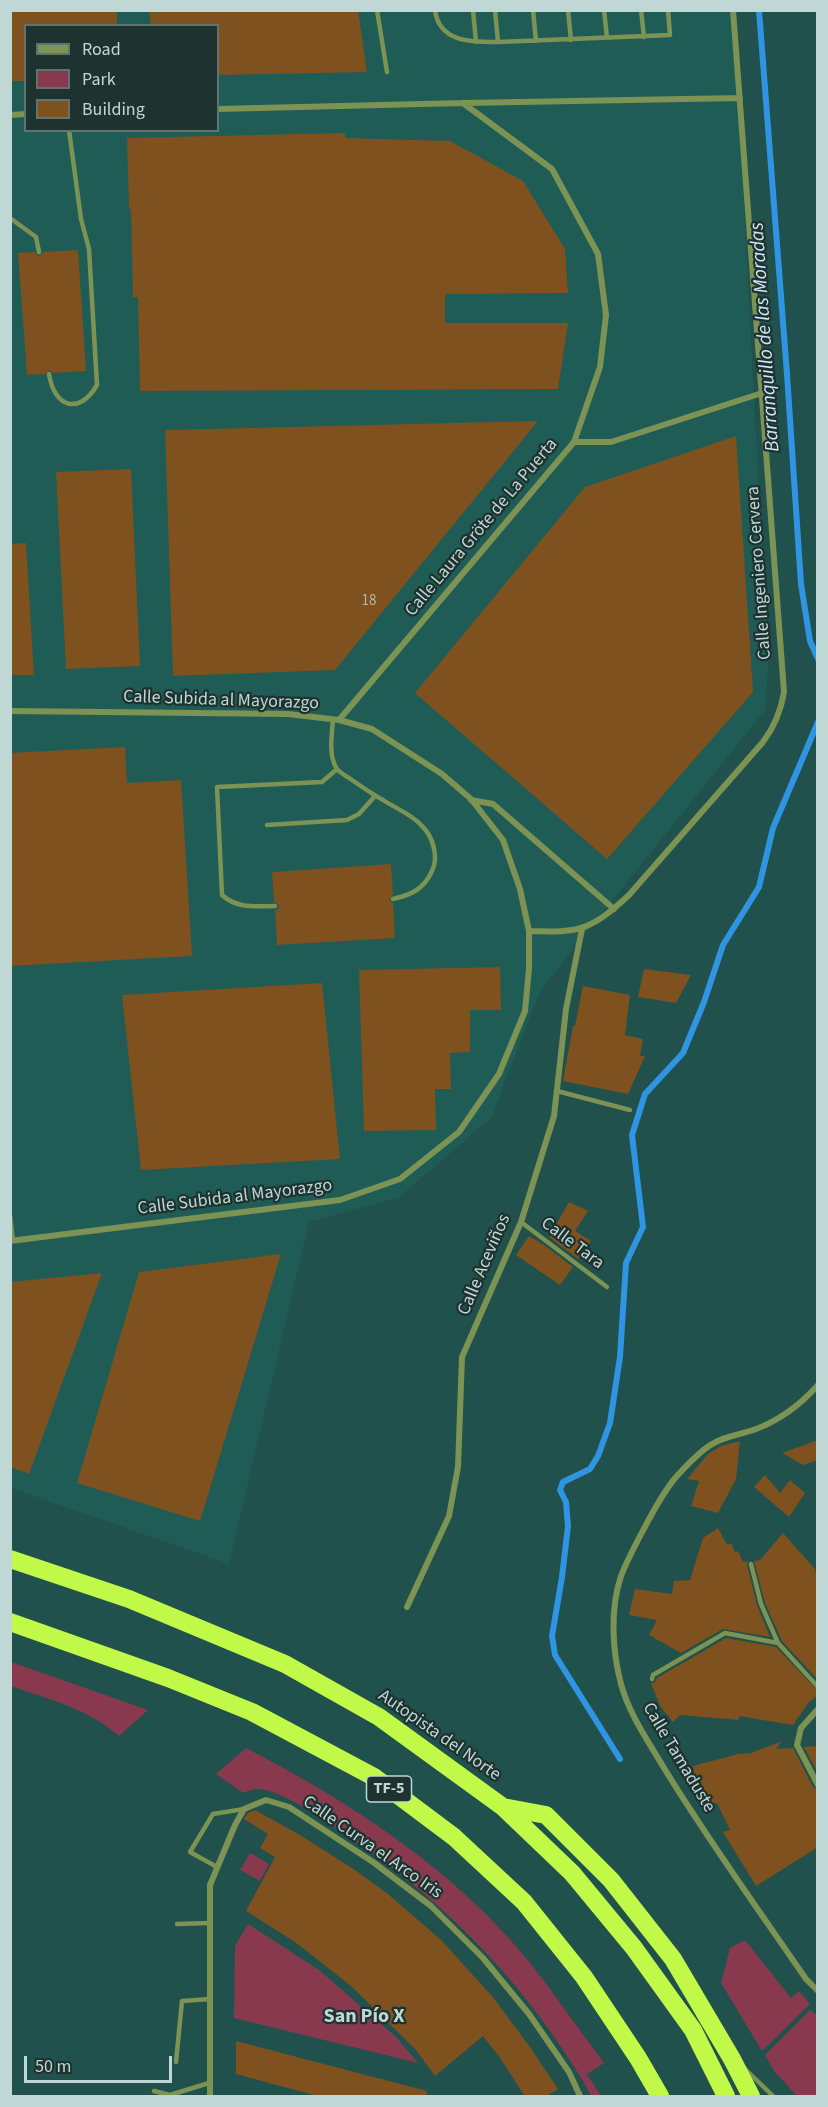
<!DOCTYPE html>
<meta charset="utf-8">
<style>
body{margin:0}
#map{position:relative;width:828px;height:2107px;overflow:hidden;background:#20514c;font-family:"Source Sans 3",sans-serif}
canvas{display:block}
.frame{position:absolute;inset:0;border:12px solid #c0d8d5;pointer-events:none}
.legend{position:absolute;left:24px;top:24px;width:195px;height:108px;box-sizing:border-box;background:#1e322f;border:2px solid #5f7471;margin:0;padding:8px 10px;list-style:none;font-size:18px;color:#c0d8d5}
.legend li{display:flex;align-items:center;gap:12px;height:30px}
.legend b{width:30px;border:2px solid #5f7471}
.scale{position:absolute;left:24px;top:2056px;width:148px;height:27px;box-sizing:border-box;border:3px solid #c0d8d5;border-top:0;padding-left:8px;font-size:18px;line-height:21px;white-space:nowrap;color:#c0d8d5;-webkit-text-stroke:4px #1e322f;paint-order:stroke}
</style>
<div id="map">
<canvas width="828" height="2107"></canvas>
<div class="frame"></div>
<ul class="legend">
<li><b style="height:8px;background:#7c9354"></b>Road</li>
<li><b style="height:16px;background:#88394e"></b>Park</li>
<li><b style="height:16px;background:#7e511f"></b>Building</li>
</ul>
<div class="scale">50 m</div>
</div>
<script>
const ctx = document.querySelector('canvas').getContext('2d');
ctx.lineJoin = 'round';
function paint(path, color) {
  ctx.fillStyle = color;
  ctx.fill(path, 'evenodd');
}
function strokePath(path, color, width, dash) {
  ctx.strokeStyle = color;
  ctx.lineWidth = width;
  ctx.lineCap = dash ? 'butt' : 'round';
  ctx.setLineDash(dash || []);
  ctx.stroke(path);
}
function write(font, color, halo, rows, align = 'center') {
  ctx.font = font + ' "Source Sans 3",sans-serif';
  ctx.lineWidth = 4.5;
  ctx.setLineDash([]);
  ctx.textBaseline = 'middle';
  ctx.strokeStyle = halo;
  ctx.fillStyle = color;
  for (const [text, x, y, turn = 0] of rows) {
    ctx.save();
    ctx.translate(x, y);
    ctx.rotate((+turn || 0) * Math.PI / 180);
    ctx.textAlign = isNaN(turn) ? turn : align;
    if (halo) ctx.strokeText(text, 0, 0);
    ctx.fillText(text, 0, 0);
    ctx.restore();
  }
}
const built = new Path2D(`
 M11,11H734L768,667L765,710L540,991L491,1118L398,1198L309,1222L229,1564L11,1488ZM26,26H218V130H26Z`);
const green = new Path2D(`
 M11,1662L148,1710L119,1736C89,1709 48,1699 11,1686Z
 M246,1748C352,1803 455,1870 531,1964C556,1996 579,2030 604,2063L587,2074L601,2096H591C579,2072 563,2050 547,2027C489,1946 420,1884 337,1828C319,1816 277,1788 256,1789C252,1789 246,1792 243,1793L216,1774Z
 M250,1853L269,1864L260,1881L240,1870Z
 M248,1924L319,1970L396,2037L418,2063L234,2018L235,1946Z
 M745,1940L791,1998L799,1991L810,2004L762,2051L721,1983L730,1948Z
 M810,2010L817,2015V2096H797L774,2071L765,2055Z`);
const stream = new Path2D(`
 M759,10L787,374L801,584L810,641L818,659
 M620,1759L555,1655L552,1636L562,1577L568,1526L566,1502L560,1490L563,1482L590,1469L598,1456L610,1423L620,1357L626,1263L643,1227L632,1135L645,1094L683,1053L704,1002L723,945L759,887L773,828L818,722`);
const building = new Path2D(`
 M10,10H117V26H26V81H10Z
 M149,10H358L367,72L218,75V26H151Z
 M345,133V138L450,141L523,181L565,249L568,293L445,294V323H568L558,389L140,391L138,297H133L131,209H129L127,138Z
 M78,250L86,371L53,373L49,370L45,374L27,375L18,253L34,252L39,256L43,252Z
 M538,421L335,670L173,676L165,430Z
 M736,436L753,692L607,859L415,693L585,487Z
 M131,469L140,666L66,669L56,472Z
 M26,543L34,675H10V544Z
 M125,747L127,783L181,780L192,956L10,966V753Z
 M391,864L393,894L389,900L393,903L395,938L277,945L275,910L279,909V905L274,902L272,872Z
 M500,967L501,1010H470V1052L450,1053L451,1089H435L436,1130L364,1131L359,970Z
 M644,969L691,975L676,1003L638,997Z
 M322,983L340,1159L141,1170L122,995Z
 M583,986L630,995L625,1035L643,1039L640,1056H645L628,1094L563,1081L573,1026H575Z
 M569,1202L588,1211L575,1231L591,1241L578,1259L549,1237Z
 M529,1236L544,1245L573,1267L560,1285L516,1255Z
 M281,1254L200,1521L77,1483L139,1272Z
 M102,1273L29,1474L10,1467V1282Z
 M818,1440V1460L803,1465L782,1453Z
 M740,1441L736,1479L718,1513L691,1506L699,1481L687,1479L708,1454L721,1446Z
 M765,1475L780,1493L790,1480L805,1493L789,1517L754,1487Z
 M718,1528L727,1545L731,1543L735,1552L738,1551L743,1562L748,1561L747,1565L757,1605L770,1637L723,1629L681,1653L649,1635L657,1620L629,1615L635,1589L672,1594L674,1581L690,1580L703,1538Z
 M783,1533L815,1569L818,1581V1680L782,1641L765,1603L754,1561L760,1560Z
 M726,1638L776,1647L818,1691V1695L809,1702L793,1725L739,1716V1720L680,1715L673,1722L660,1706L651,1683L655,1682L657,1678Z
 M782,1741L776,1749L793,1748L813,1787L818,1790V1847L756,1886L723,1832L730,1830L717,1803L705,1804L700,1782L696,1783L693,1766L738,1754L751,1753Z
 M818,1746V1773L804,1747Z
 M255,1810L300,1835L355,1870L388,1894L441,1940L492,1996L530,2047L558,2089L545,2097H525L501,2059L483,2036L435,2076L416,2050L351,1986L295,1942L246,1911L275,1857L260,1848L268,1834L244,1819L248,1813Z
 M236,2041L427,2091L426,2097H321L236,2074Z`);
const service = new Path2D(`
 M377,10L387,72
 M435,10C439,43 473,42 498,42L670,35L668,10
 M473,10L476,42
 M495,10L498,42
 M533,10L536,41
 M568,10L571,40
 M604,10L607,38
 M641,10L644,37
 M10,218L36,237L39,252
 M49,374C54,407 79,416 97,385L89,249L81,219L69,130
 M333,719C332,734 328,756 337,769C340,773 348,777 352,780C362,787 372,794 383,800C395,808 411,814 421,825C433,836 439,857 432,871C424,889 411,895 393,899
 M267,825L347,820L359,814L375,796
 M275,906C256,906 237,909 222,895L217,787L322,782L337,769
 M557,1091L630,1110
 M10,1215L13,1241
 M521,1222L607,1287
 M751,1564L761,1604L778,1643
 M652,1679L653,1675L725,1633L778,1643L818,1687
 M217,1867L190,1852L213,1814L244,1809
 M177,1924L210,1923
 M176,2062L182,2001L210,1999
 M745,2069L773,2096
 M154,2091L170,2095L209,2083`);
const minor = new Path2D(`
 M218,109L463,103L740,98
 M10,115L26,114
 M574,442H611L762,393
 M10,711L288,714L339,720L372,729L442,774L471,799L503,840L520,889L529,931V969L525,1011L499,1074L459,1132L400,1179L340,1200L10,1241
 M339,720L574,442L600,367L606,315L598,254L552,169L463,103
 M471,800L493,804L614,909
 M529,931C581,933 591,930 629,895L763,742C775,726 781,711 784,692L733,10
 M818,1385C801,1404 780,1420 756,1429C740,1435 723,1436 709,1446C697,1454 686,1466 676,1477C665,1490 655,1508 647,1523C638,1540 628,1558 621,1576C610,1609 612,1650 621,1684C629,1714 648,1741 664,1768C708,1840 758,1909 806,1979L818,1991
 M407,1607L449,1516L458,1467L462,1357L521,1222L554,1116L566,1009L582,929
 M818,1709L801,1728L797,1745L818,1785
 M210,2096V1885L235,1825L244,1809L266,1800L289,1807L373,1862L431,1906L483,1958L529,2014L569,2072L580,2096`);
const motorway = new Path2D(`
 M10,1559L129,1599L285,1664L379,1717L503,1807L572,1873L634,1948L693,2030L726,2096
 M10,1622L168,1678L252,1712L374,1777L454,1837L524,1902L584,1977L638,2058L660,2096
 M503,1807L546,1815L611,1880L673,1959L732,2059L751,2096`);
const numberNames = [
 ["18",369,602]
];
const shields = [
 [389,1789,45]
];
const shieldNames = [
 ["TF-5",389,1789]
];
const streetNames = [
 ["Calle Laura Gröte de La Puerta",482,528,-50],
 ["Calle Ingeniero Cervera",760,573,-94],
 ["Calle Subida al Mayorazgo",221,701,2],
 ["Calle Subida al Mayorazgo",235,1198,-7],
 ["Calle Tara",572,1244,37],
 ["Calle Aceviños",485,1265,-67],
 ["Autopista del Norte",439,1736,35],
 ["Calle Tamaduste",678,1758,59],
 ["Calle Curva el Arco Iris",372,1848,35]
];
const waterNames = [
 ["Barranquillo de las Moradas",766,337,-94]
];
const neighbourhoodNames = [
 ["San Pío X",364,2018]
];
paint(built, '#1f5c56');
paint(green, '#88394e');
strokePath(stream, '#2f95e2', 6);
paint(building, '#7e511f');
strokePath(service, '#7c9354', 4.5);
strokePath(minor, '#7c9354', 6);
strokePath(motorway, '#c1f948', 18);
write('15px', '#b0b6a8', null, numberNames);
for (const [x, y, w] of shields) {
  const box = new Path2D();
  box.roundRect(x - w / 2, y - 13, w, 26, 4.5);
  ctx.fillStyle = '#1e322f';
  ctx.fill(box);
  strokePath(box, '#c0d8d5', 1.5);
}
write('bold 16px', '#c0d8d5', null, shieldNames);
write('18px', '#c0d8d5', '#1e322f', streetNames);
write('italic 20px', '#d1e7fa', '#1e322f', waterNames);
write('bold 20px', '#c0d8d5', '#1e322f', neighbourhoodNames);
</script>
